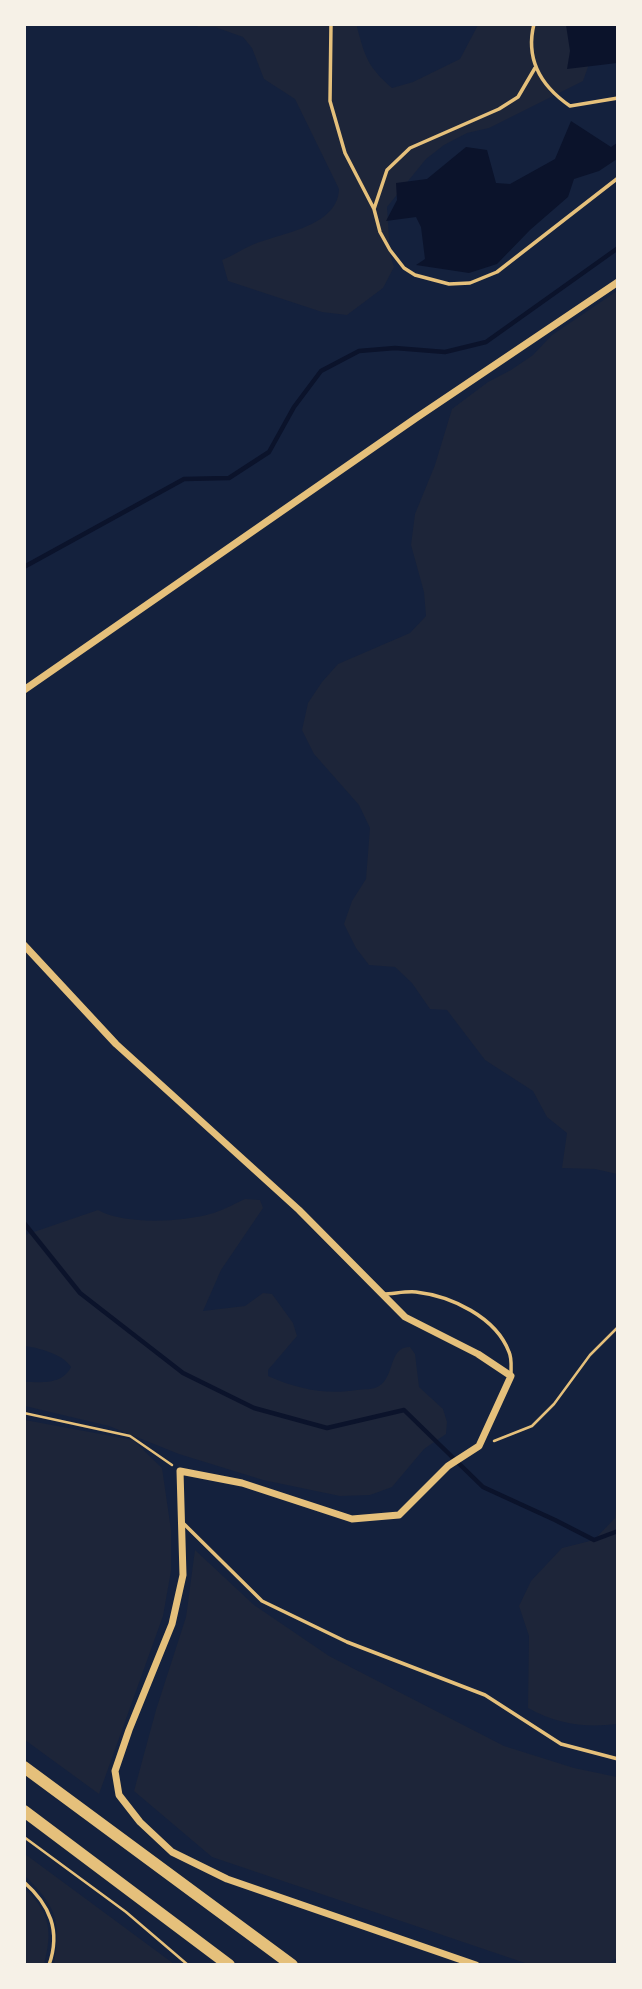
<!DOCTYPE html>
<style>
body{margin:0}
#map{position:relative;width:642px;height:1989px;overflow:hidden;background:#14213d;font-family:"PT Serif",serif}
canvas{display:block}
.frame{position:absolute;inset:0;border:26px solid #f6f1e7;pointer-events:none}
</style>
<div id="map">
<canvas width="642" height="1989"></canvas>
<div class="frame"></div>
</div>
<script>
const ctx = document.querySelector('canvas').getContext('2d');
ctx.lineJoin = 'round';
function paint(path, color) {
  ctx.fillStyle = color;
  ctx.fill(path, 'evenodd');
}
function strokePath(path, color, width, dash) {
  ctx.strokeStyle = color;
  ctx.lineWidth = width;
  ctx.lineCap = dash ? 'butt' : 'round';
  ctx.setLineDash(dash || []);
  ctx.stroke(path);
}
const green = new Path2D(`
 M196,25H358L357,27C365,57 368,67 392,88L413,82L460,59L478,25H603L583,81L489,128L467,133L444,145L426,159L387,207L390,254L394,267L383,288L347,315L322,312L228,281L222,260C233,256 242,249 252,245C280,233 338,227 339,189L295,99L264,79L252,48L243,37L215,27H198Z
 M617,291V1174L595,1169L562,1168L567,1133L547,1117L533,1091L485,1060L447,1010L430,1009L412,983L395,967L369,965L356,948L344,924L352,901L366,879L370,828L359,805L314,754L302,730L308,703L322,682L338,664L410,633L426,616L424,592L411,545L415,514L435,465L452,409L488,382L511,370L533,355L552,335Z
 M245,1199L260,1200L263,1208L221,1270L203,1311L245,1306L263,1293L272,1294L293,1323L297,1336L268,1370V1376C297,1389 326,1395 357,1390C364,1389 373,1390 379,1386C395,1377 388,1347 410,1347L415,1354L419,1387L443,1409L447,1422L446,1434L424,1449L392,1487L370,1495L340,1496L263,1480L179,1454L109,1426L25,1406V1382C42,1382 62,1385 71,1367C63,1354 39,1348 25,1346V1235L98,1210C125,1225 181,1222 210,1214C222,1211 234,1204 245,1199Z
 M25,1420L133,1440L162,1468L171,1530V1571L163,1616L99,1794L25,1740Z
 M617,1496V1724C585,1728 557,1724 528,1708L529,1636L519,1606L531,1581L562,1548L594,1540L615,1518Z
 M195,1550L254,1605L329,1656L504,1746L574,1768L617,1777V1958L607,1964H528L212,1857L134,1791L156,1710L186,1617Z
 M24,1854H25L174,1964H54C61,1921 57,1907 25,1876Z
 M24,1888C50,1912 53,1931 44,1964H25Z`);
const water = new Path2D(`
 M566,25H617V63L567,69L570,51Z
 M571,121L611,147L617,143V159L599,171L574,179L568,197L530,230L497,264L469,273L416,265L425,259L421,227L416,217L386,221L397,200L396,183L427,179L466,147L487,150L496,183L510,184L555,159Z`);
const stream = new Path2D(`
 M24,567L184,479L229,478L269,452L294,407L321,371L359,351L395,348L445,352L486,342L618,248
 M24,1223L80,1293L183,1373L254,1408L327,1428L404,1410L483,1487L555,1520L594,1540L618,1531`);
const path = new Path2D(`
 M24,1413L130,1436L172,1465
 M494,1441L532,1426L554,1404L590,1355L618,1327
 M24,1837L126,1912L188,1965`);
const service = new Path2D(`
 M331,24L330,101L345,153L374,209
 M534,24C525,60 541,86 570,106L618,98
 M535,68L518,97L499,109L410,148L387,170L374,209L380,232L390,250L404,268L415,275L449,284L470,283L497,272L618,178
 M383,1294C393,1294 405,1291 416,1292C451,1296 496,1317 509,1352C512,1358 511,1367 511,1373
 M183,1523L262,1601L347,1642L485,1695L561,1744L618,1759
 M24,1882C50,1905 61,1931 49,1965`);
const minor = new Path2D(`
 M24,690L416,418L618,282
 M24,945L116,1044L299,1210L405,1317L478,1354L511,1376L479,1446L448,1466L399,1515L352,1519L242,1483L180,1471L183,1575L172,1624L129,1730L115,1771L119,1795L140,1822L172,1852L227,1879L476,1965`);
const primary = new Path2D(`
 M24,1767L292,1965
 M24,1811L229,1965`);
paint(green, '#1d2539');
paint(water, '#0b132b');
strokePath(stream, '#0b132b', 4.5);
strokePath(path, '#e5c07b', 2.5);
strokePath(service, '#e5c07b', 3.5);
strokePath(minor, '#e5c07b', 7);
strokePath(primary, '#e5c07b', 12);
</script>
